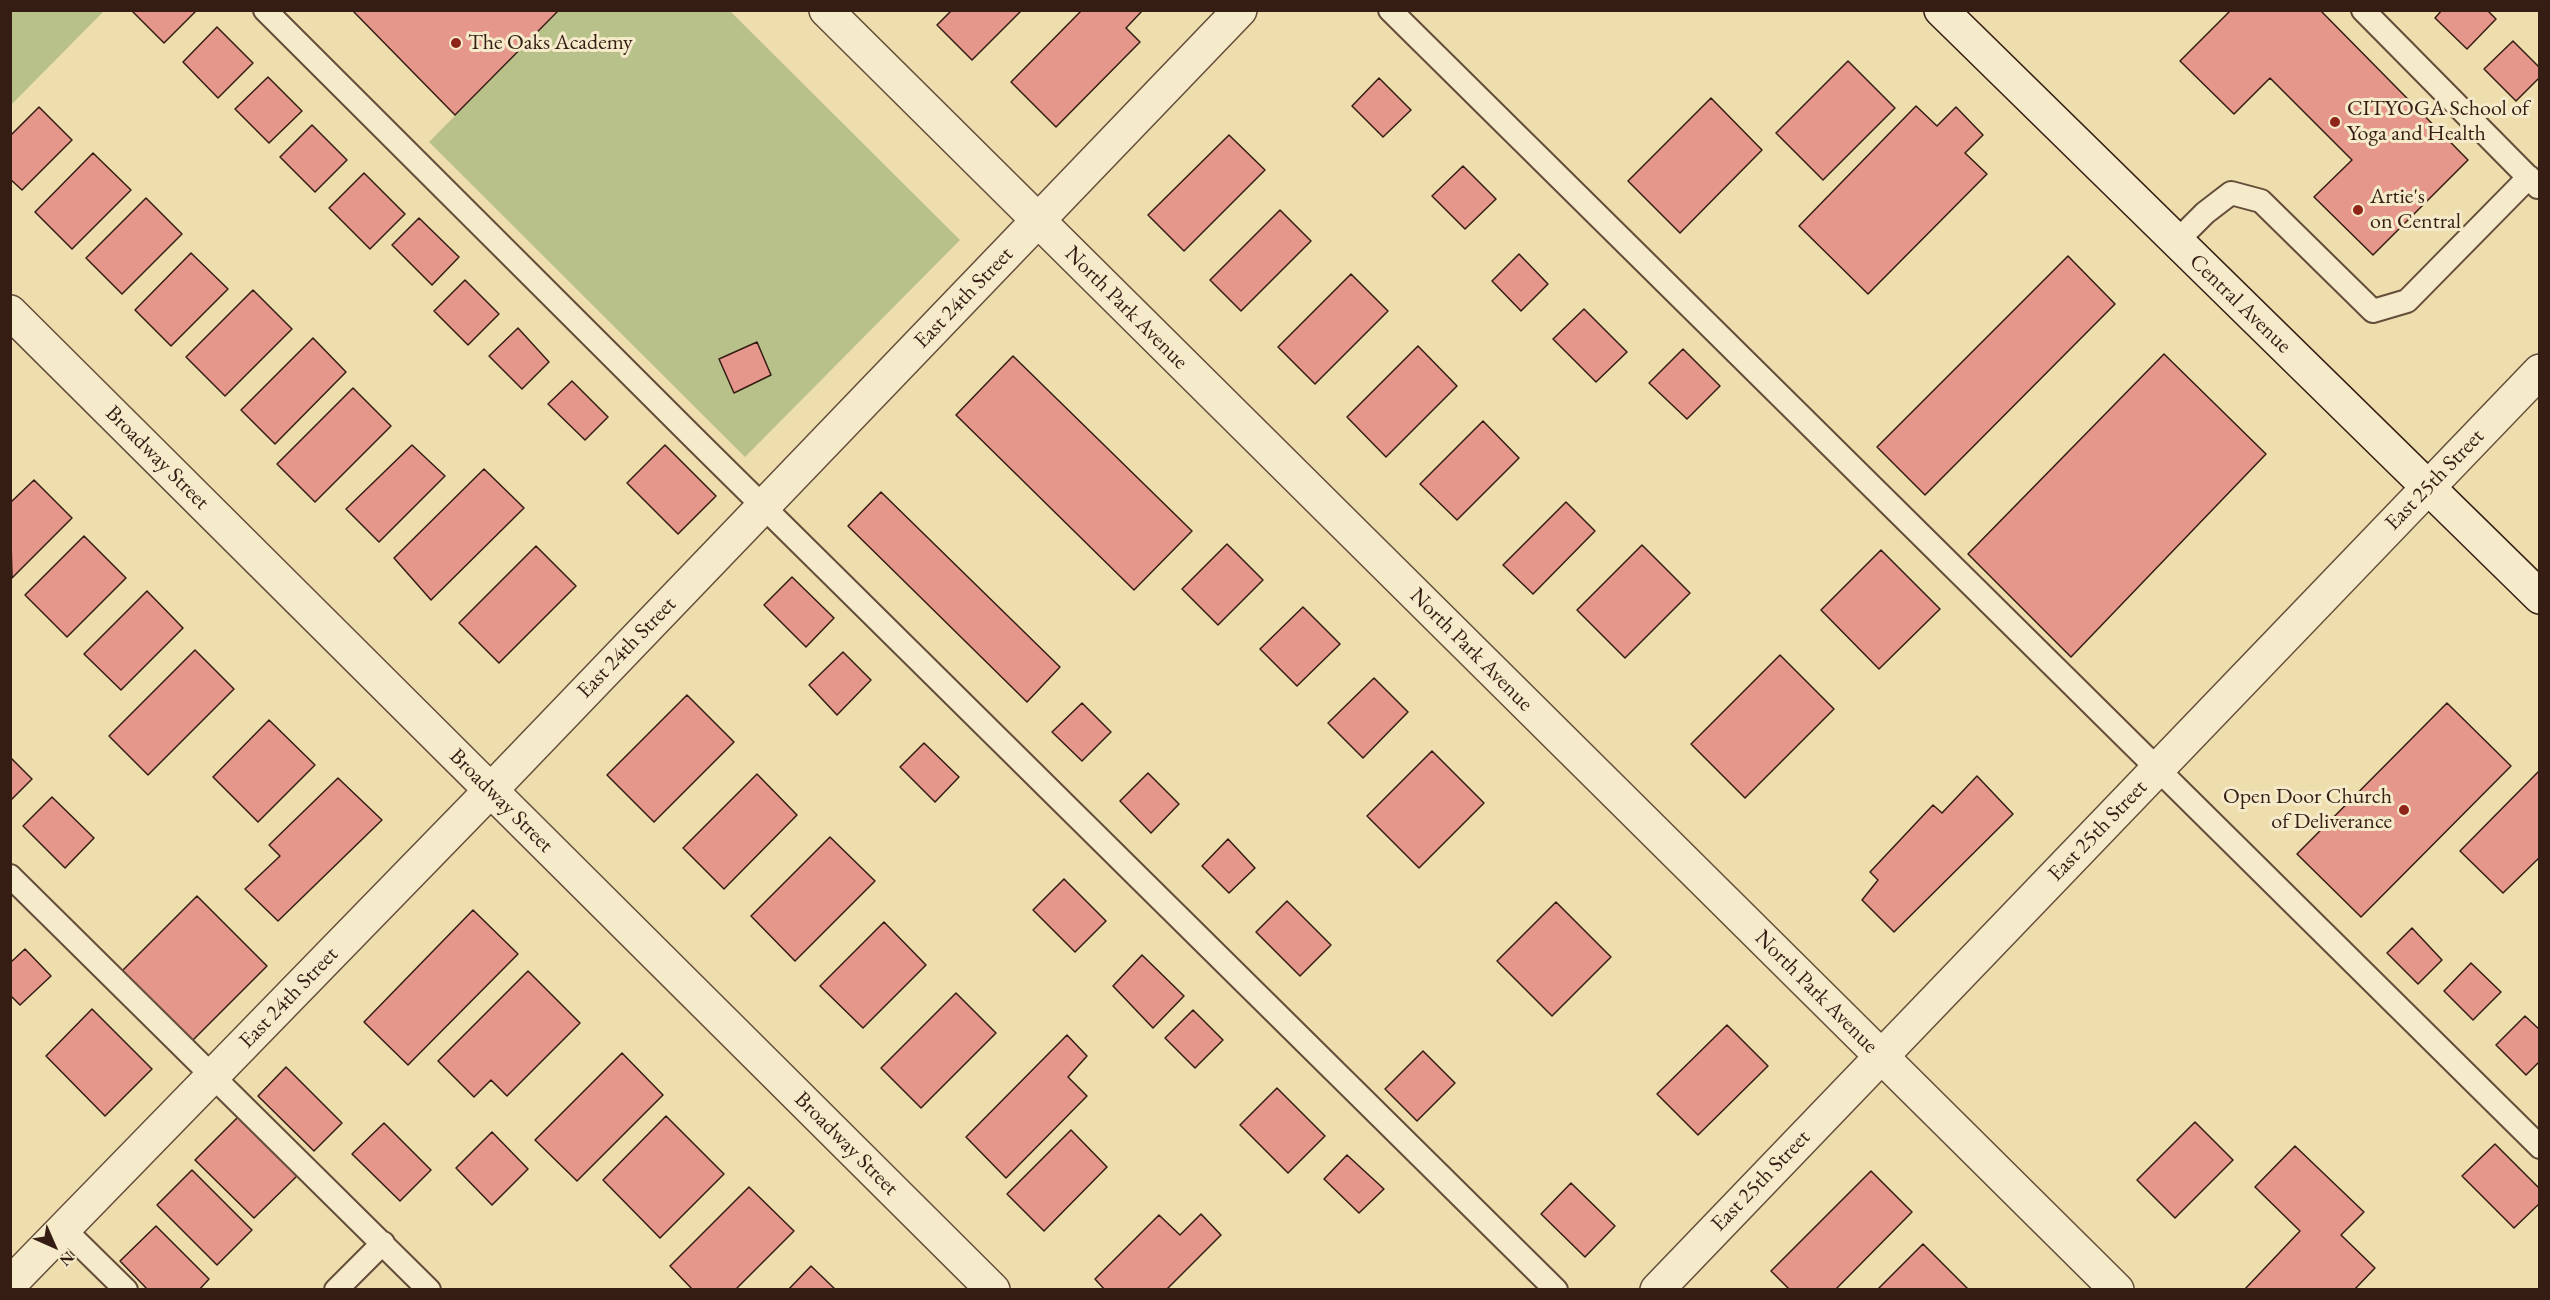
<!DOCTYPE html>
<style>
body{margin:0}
#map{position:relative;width:2550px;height:1300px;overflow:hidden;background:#efdead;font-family:"EB Garamond",serif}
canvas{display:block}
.frame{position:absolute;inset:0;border:12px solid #351d14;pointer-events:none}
.north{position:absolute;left:24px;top:1216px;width:60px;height:60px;-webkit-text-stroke:4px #f5eaca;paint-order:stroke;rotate:135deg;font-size:16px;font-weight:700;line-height:24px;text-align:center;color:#351d14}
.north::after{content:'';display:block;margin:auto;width:21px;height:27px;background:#351d14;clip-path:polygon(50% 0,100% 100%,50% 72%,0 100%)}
</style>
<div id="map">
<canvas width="2550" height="1300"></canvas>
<div class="frame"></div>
<div class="north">N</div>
</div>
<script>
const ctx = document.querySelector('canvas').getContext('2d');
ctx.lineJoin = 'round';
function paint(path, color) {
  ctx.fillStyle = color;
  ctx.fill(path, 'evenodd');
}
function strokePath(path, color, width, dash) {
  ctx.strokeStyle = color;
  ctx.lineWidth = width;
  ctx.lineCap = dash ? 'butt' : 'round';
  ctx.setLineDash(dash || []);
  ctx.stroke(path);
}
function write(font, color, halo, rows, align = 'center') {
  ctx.font = font + ' "EB Garamond",serif';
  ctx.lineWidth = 6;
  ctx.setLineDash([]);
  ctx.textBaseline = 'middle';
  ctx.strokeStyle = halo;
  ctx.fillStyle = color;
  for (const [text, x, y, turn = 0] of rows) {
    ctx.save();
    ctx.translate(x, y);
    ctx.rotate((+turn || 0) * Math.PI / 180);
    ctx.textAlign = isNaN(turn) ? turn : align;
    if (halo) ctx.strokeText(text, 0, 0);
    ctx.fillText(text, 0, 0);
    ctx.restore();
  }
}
const green = new Path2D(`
 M11,10L104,11L11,105L10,11Z
 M559,11H730L960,240L745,457L429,142Z`);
const building = new Path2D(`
 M131,10H194L195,12L164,43Z
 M352,10H559L455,115Z
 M952,10H1022L972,60L937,25Z
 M1082,10H1143L1126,28L1140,42L1056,127L1011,82Z
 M2231,10H2320L2468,160L2373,255L2314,197L2352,160L2270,78L2234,114L2180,61Z
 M2442,10H2487L2496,19L2467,49L2435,18Z
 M217,27L253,63L218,98L183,62Z
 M2513,41L2540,68V77L2516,101L2484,69Z
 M1848,61L1895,108L1823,180L1776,133Z
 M268,77L302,111L269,143L235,109Z
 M1379,78L1411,110L1383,137L1352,106Z
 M1711,98L1762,150L1680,233L1628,181Z
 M1916,106L1937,126L1956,107L1983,135L1965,153L1987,174L1868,294L1799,226Z
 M39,107L72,140L22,190L10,179V136Z
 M312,125L347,160L315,192L280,157Z
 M1229,135L1265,170L1184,251L1148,215Z
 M93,153L131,190L72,249L35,212Z
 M1463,166L1496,199L1465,229L1432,196Z
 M364,173L405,214L370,249L329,208Z
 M146,198L182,234L122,294L86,258Z
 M1280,210L1311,241L1241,311L1210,280Z
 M419,218L459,257L432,285L392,245Z
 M191,253L228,289L171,346L135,310Z
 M1519,254L1548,284L1521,311L1492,281Z
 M2068,256L2115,304L1925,495L1877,447Z
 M1351,274L1388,311L1315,384L1278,347Z
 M465,280L499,314L468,345L434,311Z
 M253,290L292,329L225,396L186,357Z
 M1584,309L1627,352L1596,382L1553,339Z
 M518,328L549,362L522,389L489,356Z
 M313,338L346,372L275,444L241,410Z
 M757,342L771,375L734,393L719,359Z
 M1418,346L1457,386L1386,457L1347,417Z
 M1683,349L1720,386L1687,419L1649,383Z
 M2164,354L2266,454L2071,657L1968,554Z
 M1013,356L1192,531L1134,590L956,415Z
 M572,381L608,417L585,440L548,404Z
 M353,388L391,426L315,502L277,464Z
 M1483,421L1519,458L1457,520L1420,484Z
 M412,445L445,476L379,542L346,509Z
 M665,445L716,496L678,534L627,483Z
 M484,469L524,508L431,600L394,558Z
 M34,480L72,518L12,578L10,503Z
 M881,492L1060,667L1027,702L848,526Z
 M1566,502L1595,531L1533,594L1503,565Z
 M84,536L126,578L67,637L25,595Z
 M1227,544L1263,580L1218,625L1182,589Z
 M1642,545L1690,593L1625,658L1577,610Z
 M536,546L576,586L499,663L459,623Z
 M1881,550L1940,609L1879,669L1821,610Z
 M792,577L834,618L806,647L764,605Z
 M147,591L183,628L121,690L84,654Z
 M1303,607L1340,644L1297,686L1260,649Z
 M195,650L234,689L148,775L109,736Z
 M843,652L871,680L837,715L809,685Z
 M1780,655L1834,709L1745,798L1691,744Z
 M1374,678L1408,712L1363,758L1328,723Z
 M687,695L734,742L654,822L607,775Z
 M1082,703L1111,732L1082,761L1052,732Z
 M2447,703L2511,766L2361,917L2297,854Z
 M269,720L315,765L258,822L213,777Z
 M924,743L959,777L935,802L900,767Z
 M1432,751L1484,803L1419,868L1367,816Z
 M10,757L32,779L10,801Z
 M2540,770V857L2503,893L2460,851Z
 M1148,773L1179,804L1151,833L1120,801Z
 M757,774L797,815L724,889L683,848Z
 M1977,776L2013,814L1894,932L1862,900L1878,880L1870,872L1933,805L1942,813Z
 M338,778L382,820L278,921L245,889L280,856L269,845Z
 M52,797L94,838L65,868L23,826Z
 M830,837L875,881L795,961L751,916Z
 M1228,839L1255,868L1229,893L1202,866Z
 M1064,879L1106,921L1075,952L1033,910Z
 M197,896L267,966L191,1042L121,972Z
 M1287,901L1331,945L1300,976L1256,932Z
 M1556,902L1611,957L1552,1016L1497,961Z
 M473,910L518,954L408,1065L364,1022Z
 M884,922L926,965L863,1028L820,986Z
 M2412,928L2442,960L2418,984L2387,953Z
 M25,949L51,976L20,1005L10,995V963Z
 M1142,955L1184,996L1153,1028L1113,986Z
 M2471,963L2501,992L2473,1020L2444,991Z
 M528,971L580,1023L507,1096L491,1080L474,1097L438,1061Z
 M956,993L996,1033L921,1108L881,1068Z
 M92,1009L152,1069L105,1116L46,1056Z
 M1193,1010L1223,1040L1195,1068L1165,1038Z
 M2525,1016L2540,1030V1061L2526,1075L2496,1045Z
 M1727,1025L1768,1066L1698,1135L1657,1094Z
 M1067,1035L1087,1056L1068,1077L1087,1096L1006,1178L966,1137Z
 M1423,1051L1455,1083L1417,1121L1385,1089Z
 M622,1053L663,1095L577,1181L535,1140Z
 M286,1067L342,1123L314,1151L258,1096Z
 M1277,1088L1325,1136L1288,1173L1240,1125Z
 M239,1116L298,1175L254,1218L195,1160Z
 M666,1116L724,1174L660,1238L603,1180Z
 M2195,1122L2233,1160L2175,1218L2137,1180Z
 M384,1123L431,1170L400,1201L352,1154Z
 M1071,1130L1107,1167L1044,1231L1007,1194Z
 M492,1132L528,1169L492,1205L456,1168Z
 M2495,1144L2540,1189V1203L2514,1228L2462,1176Z
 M2295,1146L2364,1212L2341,1235L2375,1268L2354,1290H2244L2300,1231L2255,1187Z
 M1347,1155L1384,1189L1359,1213L1324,1179Z
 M192,1170L252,1230L217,1265L157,1205Z
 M1871,1171L1912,1212L1835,1290H1790L1771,1271Z
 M1571,1183L1615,1226L1585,1257L1541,1214Z
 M749,1187L794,1231L735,1290H693L670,1266Z
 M1201,1214L1221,1235L1166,1290H1105L1095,1279L1159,1215L1180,1235Z
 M156,1226L209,1279L199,1290H148L120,1261Z
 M1923,1244L1969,1290H1877Z
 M811,1266L836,1290H788Z`);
const service = new Path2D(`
 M265,10L695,439L1556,1290
 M1390,10L2540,1147
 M2363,10L2538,187
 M2176,242L2205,213L2231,193L2261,201L2373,311L2407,301L2529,177
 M10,876L429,1290
 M64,1229L126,1290
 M336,1290L383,1243`);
const minor = new Path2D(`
 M826,10L2117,1290
 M10,312L993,1290
 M10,1284L490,791L1240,10`);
const tertiary = new Path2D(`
 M1657,1290L2540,371`);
const secondary = new Path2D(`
 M1941,10L2540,597`);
const markers = [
 [456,43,6,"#8f2418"],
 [2335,122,6,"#8f2418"],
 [2358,210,6,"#8f2418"],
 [2404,810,6,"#8f2418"]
];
const poiNames = [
 ["The Oaks Academy",468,43],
 ["CITYOGA School of",2347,109],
 ["Yoga and Health",2347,134],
 ["Artie's",2370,197],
 ["on Central",2370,222],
 ["Open Door Church",2392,797,"right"],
 ["of Deliverance",2392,822,"right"]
];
const streetNames = [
 ["East 24th Street",964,298,-46],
 ["Central Avenue",2240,304,44],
 ["North Park Avenue",1126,308,45],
 ["Broadway Street",157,458,45],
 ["East 25th Street",2435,480,-46],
 ["East 24th Street",627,648,-46],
 ["North Park Avenue",1471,650,45],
 ["Broadway Street",501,801,45],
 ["East 25th Street",2098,831,-46],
 ["North Park Avenue",1816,992,45],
 ["East 24th Street",289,998,-46],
 ["Broadway Street",846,1144,45],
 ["East 25th Street",1761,1181,-46]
];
paint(green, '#b8c18a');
paint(building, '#e6978b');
strokePath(building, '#351d14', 1.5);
strokePath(service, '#644d3a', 26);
strokePath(minor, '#644d3a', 36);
strokePath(tertiary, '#644d3a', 36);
strokePath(secondary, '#351d14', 36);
strokePath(service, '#f5eaca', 22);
strokePath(minor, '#f5eaca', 33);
strokePath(tertiary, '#f5eaca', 33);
strokePath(secondary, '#f5eaca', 33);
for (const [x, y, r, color] of markers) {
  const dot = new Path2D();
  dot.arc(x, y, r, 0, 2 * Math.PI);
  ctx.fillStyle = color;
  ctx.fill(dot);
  strokePath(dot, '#f5eaca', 2);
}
write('22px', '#351d14', '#f5eaca', poiNames, 'left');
write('22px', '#351d14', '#f5eaca', streetNames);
</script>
